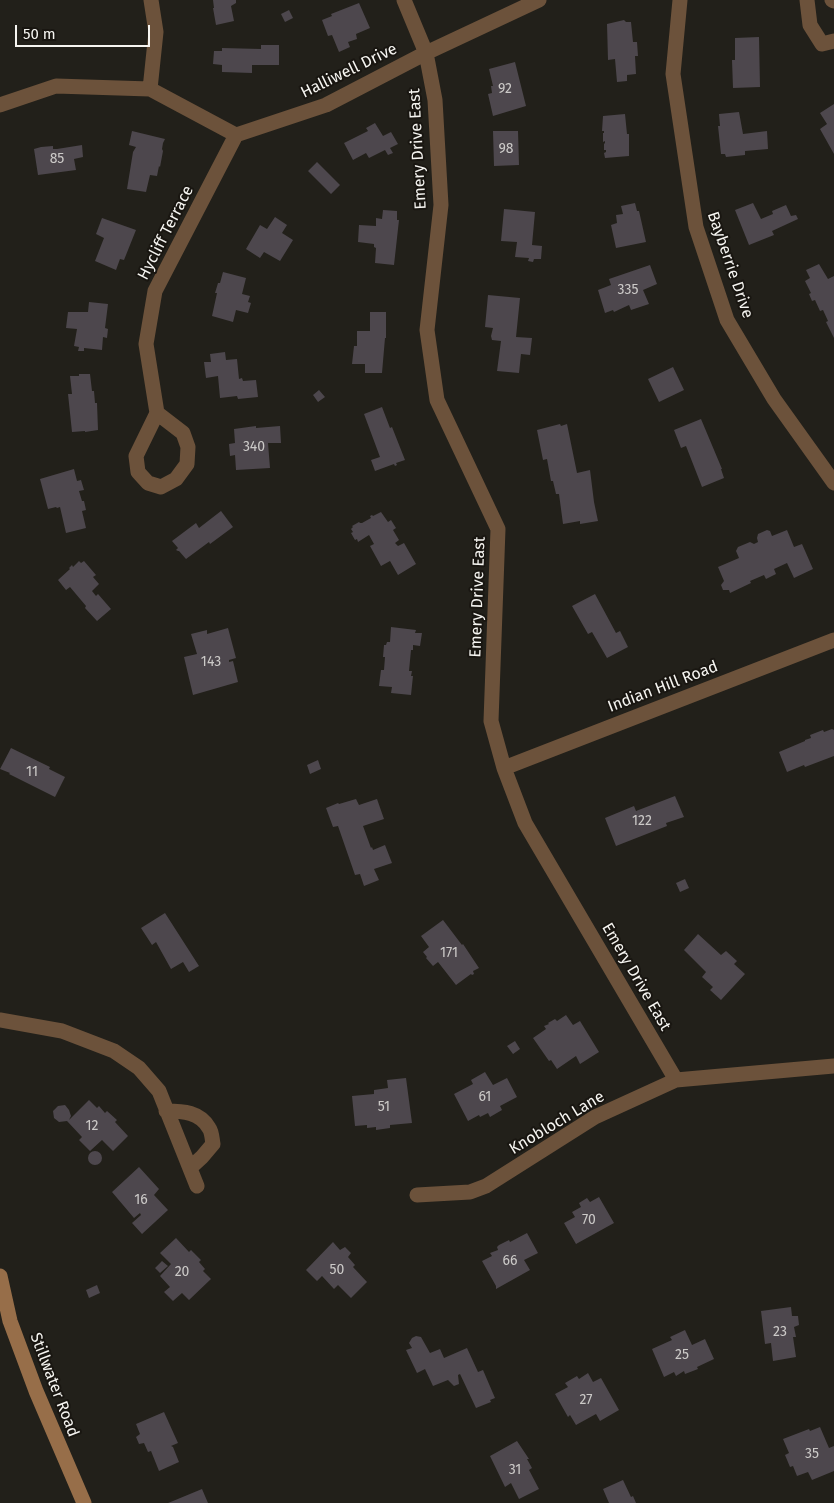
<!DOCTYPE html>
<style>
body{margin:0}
#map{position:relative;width:834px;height:1503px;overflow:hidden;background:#22201a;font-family:"Fira Sans",sans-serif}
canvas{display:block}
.scale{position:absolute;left:15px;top:25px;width:135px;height:22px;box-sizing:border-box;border:2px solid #f6f5f1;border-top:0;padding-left:6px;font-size:15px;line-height:18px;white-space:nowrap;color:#f6f5f1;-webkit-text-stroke:4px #191611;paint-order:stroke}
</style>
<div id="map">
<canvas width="834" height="1503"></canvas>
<div class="scale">50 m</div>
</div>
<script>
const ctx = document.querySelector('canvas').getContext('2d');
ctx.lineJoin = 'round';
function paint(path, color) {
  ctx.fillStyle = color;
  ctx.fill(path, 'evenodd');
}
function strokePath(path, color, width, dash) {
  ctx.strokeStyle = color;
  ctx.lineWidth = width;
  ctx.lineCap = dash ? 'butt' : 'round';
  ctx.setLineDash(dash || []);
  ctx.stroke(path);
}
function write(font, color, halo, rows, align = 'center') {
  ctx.font = font + ' "Fira Sans",sans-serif';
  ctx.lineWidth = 4;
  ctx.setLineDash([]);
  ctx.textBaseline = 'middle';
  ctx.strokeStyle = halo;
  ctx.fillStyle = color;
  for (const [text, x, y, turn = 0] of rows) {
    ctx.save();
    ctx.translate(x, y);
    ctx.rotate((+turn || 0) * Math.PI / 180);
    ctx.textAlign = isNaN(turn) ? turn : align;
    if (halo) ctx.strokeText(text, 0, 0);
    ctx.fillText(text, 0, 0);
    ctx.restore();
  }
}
const building = new Path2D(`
 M213,0H236V3L231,6L234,21L216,25L213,8H214Z
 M359,3L370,28L356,34L357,39L348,42L350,47L339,52L332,35L328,36L322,20L332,16L331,14Z
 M289,10L293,18L285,22L281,14Z
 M624,20L626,22H631L633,42H637L638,56H635L636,74L627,75V81L617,82L615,59L608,60L607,24Z
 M759,37L760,87L733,88L732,60H735V38Z
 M261,45H279V65H252V73L222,72V65L213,64L214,51H222V48L261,49Z
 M515,62L526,106L493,116L488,94L492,93L491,86H493L489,69Z
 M834,104V154L820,129L827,124L820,113Z
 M739,112L743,134L767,131L768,149L745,151V155L726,157L725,154H721L718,126H720L719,114Z
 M625,114L627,134H629V156L605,158L604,153L606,152V150H604V144L605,143V141L603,142V133H604V131H602L603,116Z
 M375,123L383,136L391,132L398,144L390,148L393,153L388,155L385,150L369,158L366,153L353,160L344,143L368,131L366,128Z
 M132,131L165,139L163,143L162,149L163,151L160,167L159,166L157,176L150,175L146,192L127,189L133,152L136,147L129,145Z
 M493,131H518L519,165L494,166Z
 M82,145L83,157L74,159L76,170L38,175L34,149L41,147L53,146V149H57Z
 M317,162L340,185L331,194L308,171Z
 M635,203L637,211H639L646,242L616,248L611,225L617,223L616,215L623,214L621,206Z
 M753,203L761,219L773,214L772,211L786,205L791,216L796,215L798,219L772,231L774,235L749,245L735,210Z
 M504,209L535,212L532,245L542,246L541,259H534L533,262L528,261L529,258L515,257L517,242L501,241Z
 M383,210L397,211V220H399L394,265L375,263L376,248L374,247V244L358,242L359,225L376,226V218L382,219Z
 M275,217L287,225L282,233L293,240L280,261L264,252L260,258L246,249L260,225L267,229Z
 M102,218L136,230L124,260L120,259L116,270L95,261L104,238L96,234Z
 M819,264L828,279L834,276V338L826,322L828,321L823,310L820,311L815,300L812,301L809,294L811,293L805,281L810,278L806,270Z
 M650,265L657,284L643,290L649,304L631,310L629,305L614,312L613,310L605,313L598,290L611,285L609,279Z
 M223,272L246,278L242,294L250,296L248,302L251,303L248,313L236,310L233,322L212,316L217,293H215L218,283H220Z
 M488,295L520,298L516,337L532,338L530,355L521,354L519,373L497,371L501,341L492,340L491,336L493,328L485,327Z
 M89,302L108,304L105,328L108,329L107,338L103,337L102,350L84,348V351H78L79,347L74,346L77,329L66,328L68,312H88Z
 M370,312H386V338H385L382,373H365V364H352L354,346H357V331H370Z
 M225,352L226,360L237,359L239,379L242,378L243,381L256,380L258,397L238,399L237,396L220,398L218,376L206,378L204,362H211L210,354Z
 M673,367L684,390L659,402L648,379Z
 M79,374H90L92,391H94L95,403H97L98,430L85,432V431L72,432L68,394H72L70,376H79Z
 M319,390L325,397L318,402L313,395Z
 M382,407L390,428L392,427L405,460L396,463L397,465L395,466L394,464L375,471L371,460L380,457L364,414Z
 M701,419L722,469H721L724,478L702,487L686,446L681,448L674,430Z
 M560,424L561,426L567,424L577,473L590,470L594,502L598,521L580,524V521L563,524L559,494H556L553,481H551L547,459L543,460L537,430Z
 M256,426V428L280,426L281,443H268L270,468L236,470L235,455L230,456L229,444L235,443L234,429Z
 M74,469L77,481L81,480L84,490L79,491L82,501H84L86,510L82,511L86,528L66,533L60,507L57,508L56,507L48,509L40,479Z
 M221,511L233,527L210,544L209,542L186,559L179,551H178L176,550L178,548L172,541L196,523L199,528Z
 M381,512L388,522L391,520L396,528L393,530L399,540L395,543L398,546L404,543L416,564L398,575L390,561L381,566L370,546L374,544L369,535L358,542L357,539L355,540L351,533L353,532L351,529L353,527L352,526L359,522L360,523H362L371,518L370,516L372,515L373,516Z
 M767,530L770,531L772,536L787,530L794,547L802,544L813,569L794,578L787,563L774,569L776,574L766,579L764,575L750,581L751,583L730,593L729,590H723L721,585L724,581L718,567L739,558L736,551L738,547L750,542L754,544L758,542L757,538L758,534Z
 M79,561L81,563L84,561L96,575L93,577L99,584L92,591L96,596L98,594L111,609L97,621L85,608L86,606L70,587L66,590L58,580L70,569L69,568L72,565L73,567Z
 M595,594L616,633L620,631L628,647L607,658L592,632L588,634L572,606Z
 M391,627L416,630L415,633H422L420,646L413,645V650H411L409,671H412L411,676H413L411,695L391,693L392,687L379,686L381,670H384L385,657H383L384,645H386L387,642H390Z
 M228,628L236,658L229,660V662L233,661L238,682L193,695L184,657L197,654L191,634L207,630V634Z
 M832,729L834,730V756L805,767L804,765L787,772L779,752L805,741V740L811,738L810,735L823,730L824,732Z
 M11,748L50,767L49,769L65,777L55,797L9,774L10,773L0,769Z
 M318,760L321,769L310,774L307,765Z
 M675,796L684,817L666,823L667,826L616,846L605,818L634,806L636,811Z
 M356,799L359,805L377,799L384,819L363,826L371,848L372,847L373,850L385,845L392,863L374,869L379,880L364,886L360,874L355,875L338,826L333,827L326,808L338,803L339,804Z
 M685,879L689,888L680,892L676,883Z
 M165,913L199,966L189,972L183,962L171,969L156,942L152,945L141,928Z
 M443,920L462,945L463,944L479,968L473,971L474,974L472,975L471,974L456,985L438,962L433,966L426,958L427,957L423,952L429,947L421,936Z
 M698,934L721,955L726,951L737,961L734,964L745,974L721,1000L710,990L713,987L702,977L706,972L684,950Z
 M566,1015L573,1025L580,1021L599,1052L580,1064L576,1056L557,1069L551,1060L549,1061L533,1038L546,1029L544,1026L549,1024L548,1023L555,1019L557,1021Z
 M515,1041L520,1049L513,1054L507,1046Z
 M485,1072L493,1085L507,1078L517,1097L500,1106L502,1110L490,1117L488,1113L480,1117L479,1115L468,1121L454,1094L473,1084L471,1080Z
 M406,1078L412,1123L390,1125V1128L376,1130V1127L367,1128V1125L355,1126L352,1096L374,1094V1090L388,1088L387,1080Z
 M89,1100L97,1108L99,1106L105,1113L107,1111L117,1120L115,1122L128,1136L113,1151L102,1140L90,1151L79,1140L82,1137L67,1121L59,1122L54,1118L53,1111L58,1106L65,1105L69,1110L71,1116L69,1120Z
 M88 1158a7 7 0 1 1 14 0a7 7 0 1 1-14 0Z
 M139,1167L159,1189L154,1195L168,1210L142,1234L132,1223L141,1215L140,1213L134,1218L112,1192Z
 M599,1197L614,1223L576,1244L564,1223L575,1217L572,1212L581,1207L579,1203L587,1198L590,1202Z
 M527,1233L538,1253L524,1260L530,1270L496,1289V1286L482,1261L492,1256L490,1253L498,1250L497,1247L499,1245L509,1240L510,1242Z
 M176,1238L189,1252L191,1250L201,1260L199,1262L205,1269L203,1271L211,1279L189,1300L182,1293L173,1301L164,1292L170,1287L160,1276L171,1264L160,1253Z
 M333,1242L340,1250L345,1247L351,1253L348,1257L355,1265L353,1267L367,1282L351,1298L338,1285L334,1289L322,1276L317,1281L306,1270Z
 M162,1261L168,1266L160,1273L155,1268Z
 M97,1285L100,1293L89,1298L86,1290Z
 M791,1307L792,1316H798L799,1325L794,1327L796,1337H793L796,1357L773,1361L771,1343L765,1344L761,1311Z
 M685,1330L692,1345L705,1339L714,1359L697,1367L698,1369L685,1374L684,1371L676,1376L674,1372L664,1377L652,1349L672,1340L670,1337Z
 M416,1336L421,1337L430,1353L440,1349L444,1358L467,1348L478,1372L483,1370L495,1398L490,1400L491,1402L476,1408L460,1374L458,1375L459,1384L454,1386L448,1380L433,1386L425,1369L417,1373L406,1350L412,1348L409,1343L412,1338Z
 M588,1373L593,1382L601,1378L619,1410L600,1421L596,1414L576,1425L570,1415L568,1417L555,1394L568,1387L565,1383L577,1376L579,1379Z
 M164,1412L178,1443L171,1446L173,1447L179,1462L159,1471L151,1451L148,1452L144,1443L139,1444L136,1437L140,1434L136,1424Z
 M820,1427L829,1448L834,1446V1471L812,1480L808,1472L797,1476L793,1466L790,1467L785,1455L789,1453L783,1439L809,1429L810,1431Z
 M517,1441L529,1459H527L532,1468L529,1470L539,1489L519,1499L511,1483L505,1487L490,1456Z
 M623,1480L631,1497L633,1496L636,1503H609L603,1489Z
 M202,1489L208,1503H168L173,1501Z`);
const minor = new Path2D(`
 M404,0L426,53L435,100L441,205L427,330L437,400L498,529L491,721L504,768L525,823L676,1080
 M680,0L673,74L696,227L727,320L774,399L834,483
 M807,0L810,25L822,44L834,41
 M832,0L834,1
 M150,89L156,32L151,0
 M0,105L56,86L150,89L236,135L326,105L426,53L539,0
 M157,413L183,433L188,447L187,464L176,479L161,487L148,483L138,472L136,456L157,413L146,344L155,291L236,135
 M504,768L834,640
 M0,1020L62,1031L114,1051L139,1068L159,1091L197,1186
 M166,1111C183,1111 200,1112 209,1128C212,1132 212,1139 213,1144L202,1157L190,1168
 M417,1195L470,1192L486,1186L595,1117L676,1080L834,1066`);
const secondary = new Path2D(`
 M0,1276L10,1321L36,1391L84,1503`);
const numberNames = [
 ["92",505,89],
 ["98",506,149],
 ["85",57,159],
 ["335",628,290],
 ["340",254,447],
 ["143",211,662],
 ["11",32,772],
 ["122",642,821],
 ["171",449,953],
 ["61",485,1097],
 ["51",384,1107],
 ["12",92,1126],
 ["16",141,1200],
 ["70",589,1220],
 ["66",510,1261],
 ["50",337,1270],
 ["20",182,1272],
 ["23",780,1332],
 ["25",682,1355],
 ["27",586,1400],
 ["35",812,1454],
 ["31",515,1470]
];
const streetNames = [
 ["Halliwell Drive",349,71,-26],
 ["Emery Drive East",418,149,-93],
 ["Hycliff Terrace",166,233,-63],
 ["Bayberrie Drive",730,265,71],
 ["Emery Drive East",478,597,-88],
 ["Indian Hill Road",663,687,-21],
 ["Emery Drive East",636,977,60],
 ["Knobloch Lane",557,1123,-31],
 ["Stillwater Road",54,1385,69]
];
paint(building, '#4d474d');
strokePath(minor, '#6c523b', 15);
strokePath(secondary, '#976e49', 15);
write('14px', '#cccac8', null, numberNames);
write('16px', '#f6f5f1', '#191611', streetNames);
</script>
